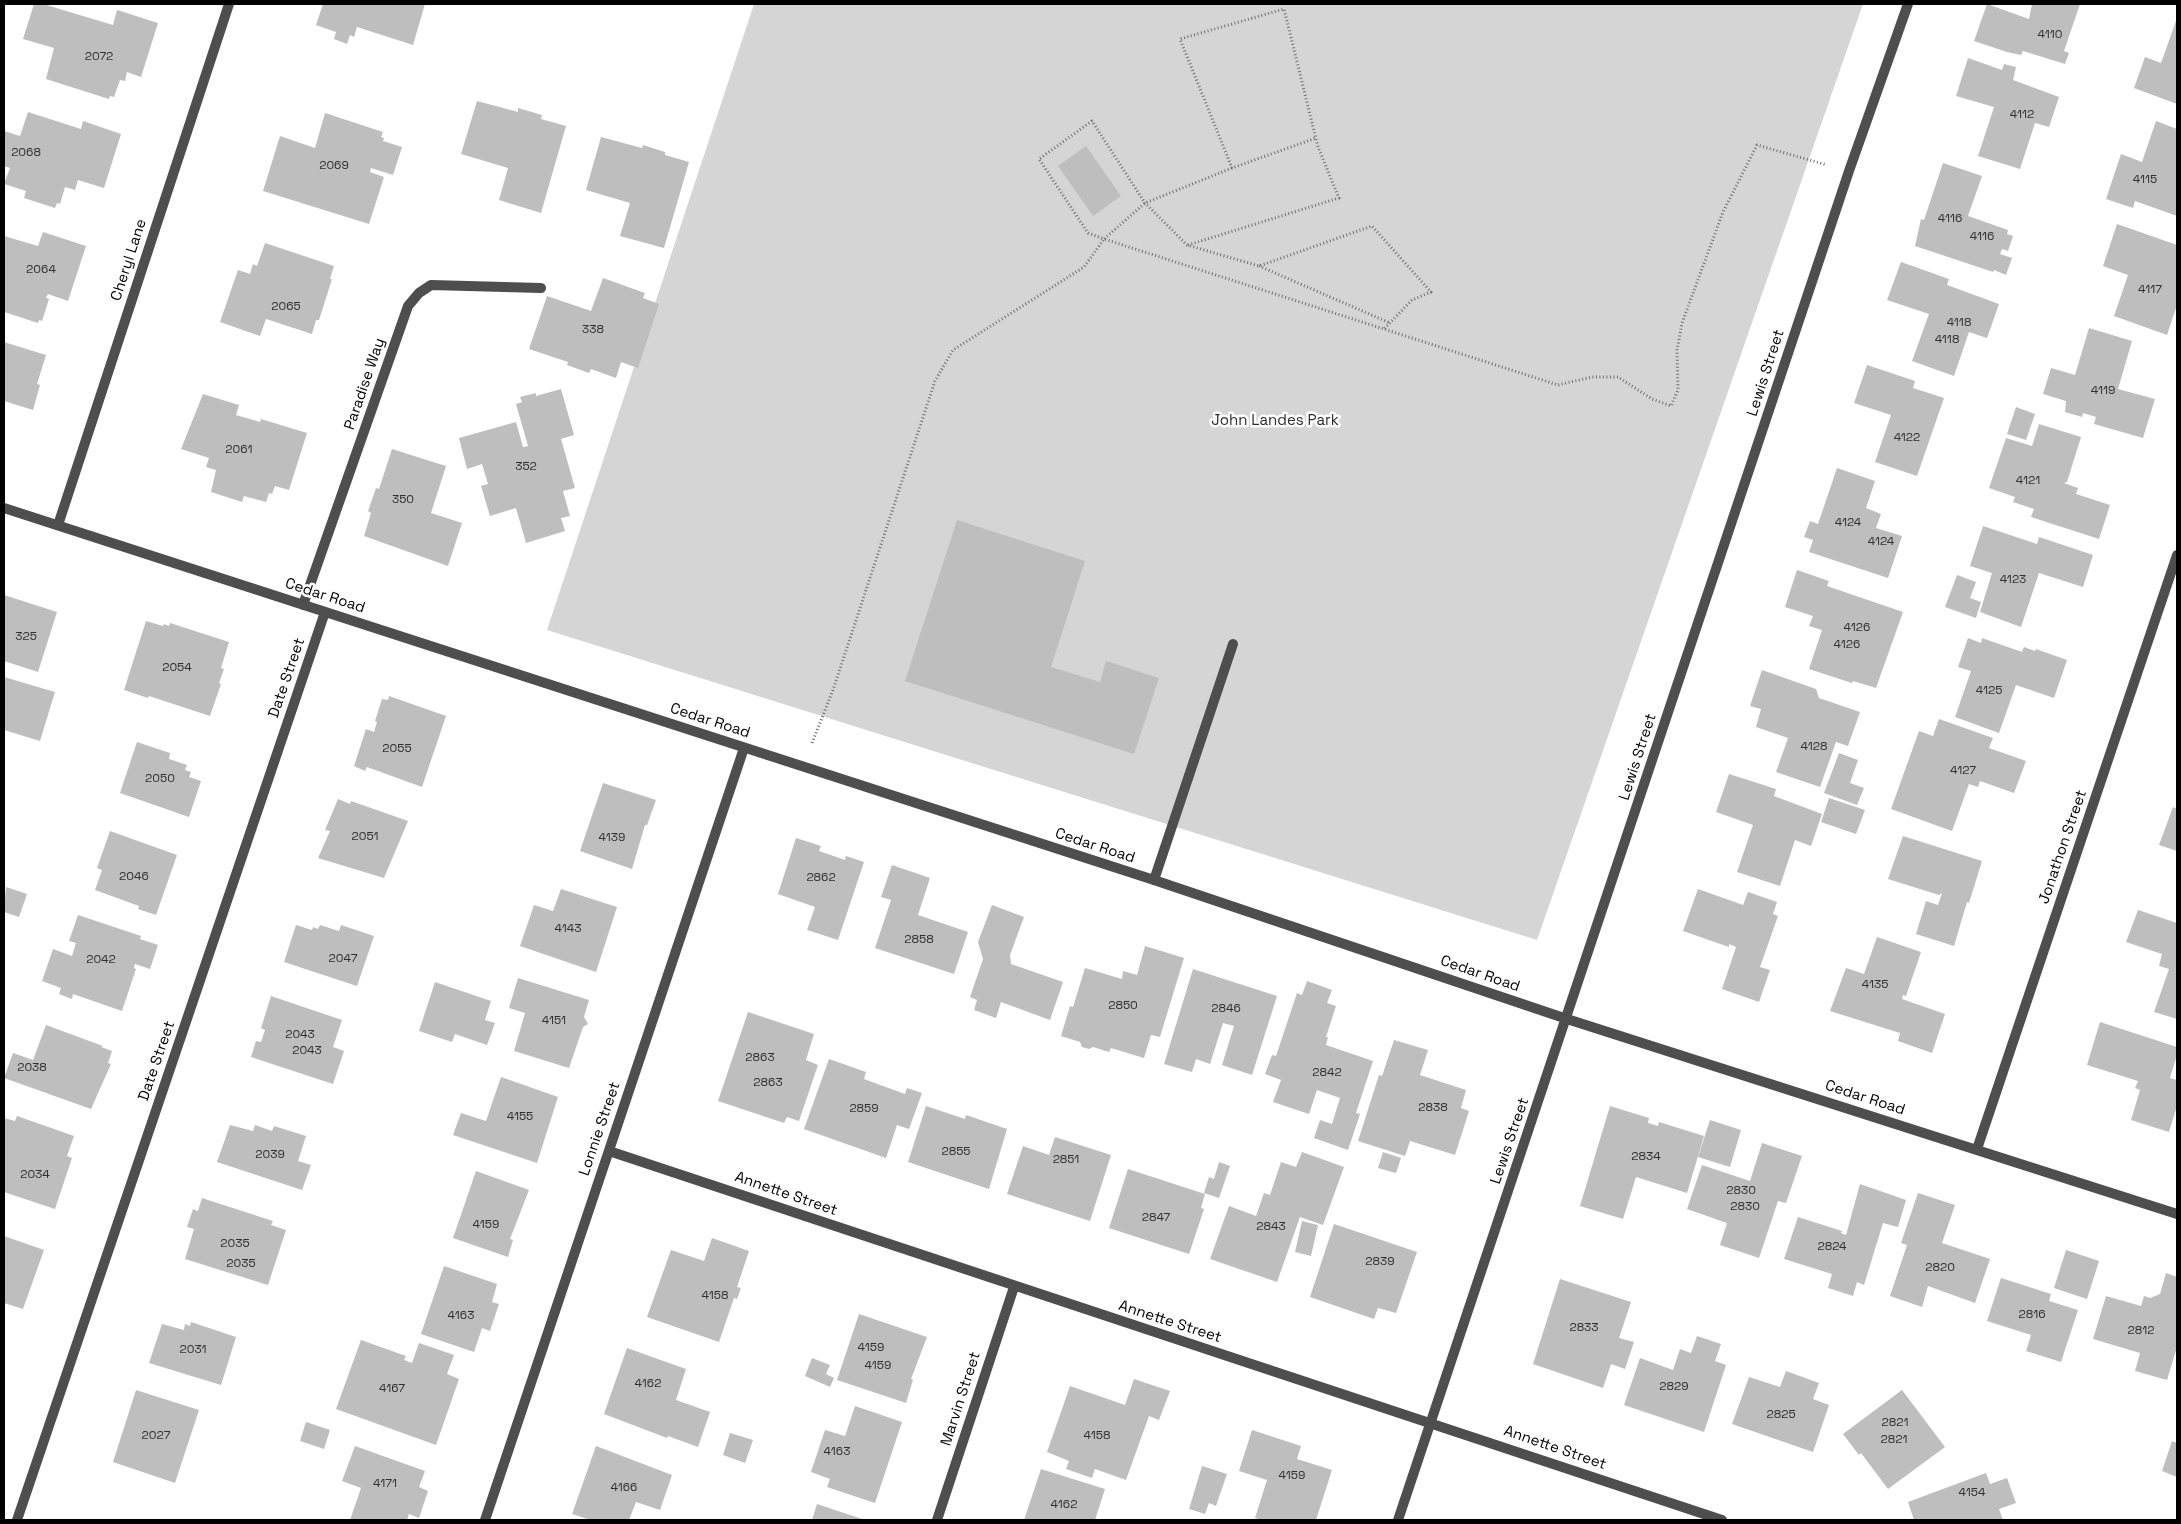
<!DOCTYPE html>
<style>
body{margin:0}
#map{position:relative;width:2181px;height:1524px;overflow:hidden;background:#fff;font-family:"Space Grotesk",sans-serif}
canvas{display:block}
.frame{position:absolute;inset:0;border:5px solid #000;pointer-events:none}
</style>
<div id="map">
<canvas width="2181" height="1524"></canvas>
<div class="frame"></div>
</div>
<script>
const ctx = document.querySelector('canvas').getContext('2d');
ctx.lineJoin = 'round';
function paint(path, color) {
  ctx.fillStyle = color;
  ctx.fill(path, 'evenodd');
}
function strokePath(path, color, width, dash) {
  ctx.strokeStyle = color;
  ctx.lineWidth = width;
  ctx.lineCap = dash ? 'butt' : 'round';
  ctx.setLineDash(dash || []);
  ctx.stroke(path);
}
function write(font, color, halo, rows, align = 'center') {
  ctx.font = font + ' "Space Grotesk",sans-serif';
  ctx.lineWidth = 5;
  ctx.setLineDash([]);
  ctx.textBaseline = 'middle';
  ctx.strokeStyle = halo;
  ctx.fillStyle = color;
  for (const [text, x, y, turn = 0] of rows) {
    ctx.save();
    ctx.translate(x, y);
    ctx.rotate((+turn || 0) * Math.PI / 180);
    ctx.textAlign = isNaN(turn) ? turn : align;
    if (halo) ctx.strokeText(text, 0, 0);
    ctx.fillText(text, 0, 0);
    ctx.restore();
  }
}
const green = new Path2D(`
 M754,4H1863L1537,940L547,630Z`);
const building = new Path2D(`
 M34,4H43L113,25L117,10L158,23L141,77L127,72L125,81L120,80L114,97L110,96L109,99L46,79L54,48L23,39Z
 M323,4H425L413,45L357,27L354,37L350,35L347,44L334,39L336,32L316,25Z
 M1987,4L2029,19L2032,4H2080L2064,51L2069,53L2065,64L2023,51L2021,55L2007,52L1974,41Z
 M2177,18V104L2134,88L2145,57L2161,63Z
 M1968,58L2002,70L2004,64L2016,67L2013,80L2059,97L2049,127L2035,123L2020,169L1978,156L1994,107L1956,96Z
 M477,101L518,112V108L542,115L541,119L566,126L541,213L499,200L508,168L461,154Z
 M28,112L81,129L83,121L121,134L104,188L78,180L75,190L65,187L60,204L57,203L55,208L24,198L26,191L4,184L10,168L4,166V131L20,136Z
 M325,113L383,132L381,137L384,138L383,141L402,147L393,175L371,168L370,172L384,177L369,224L263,191L280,136L315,148Z
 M2156,121L2177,129V216L2135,201L2133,208L2106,199L2121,154L2142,162Z
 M601,137L642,148L643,145L665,152V155L689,162L664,248L620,236L630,203L586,190Z
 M1086,146L1121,196L1093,216L1058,166Z
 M1943,163L1982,176L1968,216L2008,230L2007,234L2013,236L2008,251L2002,249L2000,254L2012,258L2006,275L1994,270L1993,272L1915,246L1921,219L1924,220Z
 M2117,224L2177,245V305L2167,335L2114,316L2128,275L2103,266Z
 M43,232L86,246L68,301L48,294L46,298L49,299L42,321L39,320L38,323L4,312V236L38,246Z
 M265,243L334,266L330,279H332L319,320H316L312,334L266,319L260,336L220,322L238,270L250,274L253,264L257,266Z
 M1901,262L1949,279L1947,285L1999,304L1987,338L1969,332L1954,376L1912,361L1929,314L1887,300Z
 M603,278L645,293L643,298L659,304L638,368L621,362L616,378L591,369L589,373L567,365L568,362L529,349L547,296L591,311Z
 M2089,328L2132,341L2118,389L2155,399L2143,438L2094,424L2096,417L2083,413L2082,417L2065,412L2066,401L2043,394L2051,368L2075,375Z
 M4,342L46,355L37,384L40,385L33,410L4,401Z
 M1867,365L1915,381L1913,388L1944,398L1917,476L1875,462L1891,415L1854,403Z
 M561,389L574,435L561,439L575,488L563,491L570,516L561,518L565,531L526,543L516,508L490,516L481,486L488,484L482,464L467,469L459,438L516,422L523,447L528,446L516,404L522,402L520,397L536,393V396Z
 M203,394L239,405L236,415L260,422L261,419L307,433L289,490L275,486L272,494L269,493L266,502L244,496L242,502L211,492L216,470L206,467L209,458L181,449Z
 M2016,407L2035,414L2026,440L2007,434Z
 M2039,424L2081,437L2067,482L2064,483L2078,488L2076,494L2110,505L2099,539L2031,517L2034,509L2013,502L2015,497L1989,488L2006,438L2032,446Z
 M392,449L446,466L431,513L462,523L448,566L364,536L371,513L368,511L376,488L379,489Z
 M1837,468L1875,481L1866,508L1881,514L1876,528L1902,536L1888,578L1809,552L1813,540L1804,537L1810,521L1818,524Z
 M957,520L1085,561L1051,667L1100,682L1106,661L1159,678L1134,754L905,681Z
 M1983,526L2037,544L2039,537L2093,555L2083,587L2039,573L2021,627L1980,612L1992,573L1970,566Z
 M1797,570L1829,581L1827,586L1903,612L1876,688L1853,681L1852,683L1809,669L1822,630L1809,626L1813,616L1785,607Z
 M1957,575L1976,582L1970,598L1981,602L1976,618L1945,607Z
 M4,595L57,612L38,672L4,661Z
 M146,621L163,626L164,624L169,626L170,623L229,642L221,668L224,669L219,683L221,684L210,716L149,696L148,698L124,690Z
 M1968,638L1981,643L1982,638L2022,652L2024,647L2035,651L2036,649L2067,660L2054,698L2016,685L1999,733L1955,717L1971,671L1958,667Z
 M1762,670L1816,689L1819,698L1860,712L1848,746L1836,742L1820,787L1776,772L1788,738L1756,727L1761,709L1750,706Z
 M4,677L55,692L40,741L4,730Z
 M389,696L446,716L422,787L367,767L365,771L354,766L366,729L374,732L377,722L375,721L382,699L388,700Z
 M1939,719L1993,738L1989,748L2026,761L2014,793L1980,781L1978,787L1969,784L1952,831L1891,809L1919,731L1933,736Z
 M137,742L170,753L169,759L187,765L185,770L191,772L189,777L201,781L189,817L120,793Z
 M1839,753L1858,760L1850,783L1864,788L1857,805L1824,793Z
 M1729,774L1776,789L1774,796L1822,814L1811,846L1795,840L1780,886L1737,872L1753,825L1716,812Z
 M603,783L656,800L647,825H645L632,869L580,851Z
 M1829,798L1865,810L1856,834L1821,822Z
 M338,799L350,804L351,801L408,821L384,878L318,858L330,831L325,830Z
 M2173,807L2177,809V851L2159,845Z
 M110,831L177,855L156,915L138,909L139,906L95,890L102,870L97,868Z
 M1903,836L1982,861L1969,903L1967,902L1954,946L1916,934L1926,901L1938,905L1942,893L1939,895L1888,879Z
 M796,838L821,846L819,851L845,860L846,856L864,862L838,940L807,930L815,907L778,894Z
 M892,865L930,878L918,915L968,932L954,974L875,948L891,900L881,897Z
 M6,887L27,894L19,917L4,912Z
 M561,889L617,907L596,972L520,946L534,905L553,911Z
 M1698,889L1743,905L1748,892L1777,902L1773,914L1778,916L1760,967L1770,970L1759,1002L1722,989L1736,947L1729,944V947L1683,931Z
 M992,905L1024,917L1010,955L1011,964L1063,982L1050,1020L1001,1002L996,1018L974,1010L977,1000L970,997L983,959L978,942Z
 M2138,910L2177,923V1019L2154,1012L2169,969L2159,966L2162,954L2126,942Z
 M78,915L141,936L140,939L158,945L150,969L135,964L134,968L136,969L122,1011L73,994L72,999L59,994L61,988L42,981L53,949L72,956L76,943L69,941Z
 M296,925L312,930L313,927L318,929L320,925L339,931L341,925L374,936L357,986L284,962Z
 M1877,937L1921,952L1906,996L1903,995L1902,999L1945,1014L1932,1053L1898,1041L1900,1033L1830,1011L1846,968L1864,974Z
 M1145,946L1184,958L1160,1037L1151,1035L1144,1058L1111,1048L1109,1052L1093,1047L1089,1049L1082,1047L1080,1042L1061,1036L1070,1006L1073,1007L1085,968L1122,979L1123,971L1137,975Z
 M1193,969L1277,996L1252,1075L1222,1065L1234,1026L1223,1023L1210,1064L1196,1059L1192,1072L1164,1064Z
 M518,978L589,1000L584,1017L588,1024L583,1027L569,1068L514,1051L525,1013L509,1008Z
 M1307,981L1332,990L1327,1003L1336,1006L1326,1037H1328L1326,1045L1373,1061L1356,1113L1360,1114L1348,1150L1314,1138L1320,1120L1332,1124L1340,1098L1317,1090L1309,1114L1273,1102L1281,1080L1265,1074L1272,1055L1276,1056L1297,993L1302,995Z
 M435,982L491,1001L485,1020L495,1023L487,1045L455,1034L452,1042L419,1031Z
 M271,996L342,1020L333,1047L344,1051L333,1084L251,1057L256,1041L261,1042L265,1030L261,1028Z
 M748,1012L814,1034L806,1060L818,1065L799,1121L787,1117L784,1123L718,1101Z
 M2100,1022L2177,1047V1055L2170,1078L2177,1080V1106L2169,1132L2131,1120L2140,1090L2135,1088L2138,1081L2087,1065Z
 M46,1025L103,1046L101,1047L112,1051L108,1063L111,1064L91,1109L4,1078L13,1053L33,1060Z
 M1394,1040L1428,1050L1420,1075L1466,1090L1461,1108L1469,1111L1455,1155L1410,1141L1405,1156L1358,1141L1379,1075L1382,1076Z
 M829,1059L866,1072L864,1079L905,1094L907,1088L922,1093L909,1129L897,1125L886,1158L804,1129Z
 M501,1077L558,1097L537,1163L453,1135L461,1113L486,1121Z
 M926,1106L965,1119L966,1115L1007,1129L989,1189L908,1162Z
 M1610,1106L1649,1118L1648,1123L1658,1126L1659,1122L1704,1136L1687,1193L1636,1177L1623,1219L1580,1206Z
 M17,1116L74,1136L67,1156L72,1158L55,1209L4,1192V1118L15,1121Z
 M1710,1120L1741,1130L1730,1167L1698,1157Z
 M230,1125L253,1131L255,1125L272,1131L274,1126L306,1136L298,1161L311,1165L302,1190L217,1162Z
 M1055,1137L1111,1155L1090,1221L1007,1194L1023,1146L1049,1155Z
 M1762,1143L1802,1156L1786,1203L1778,1201L1759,1258L1720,1245L1727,1223L1687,1209L1702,1165L1750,1181Z
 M1302,1152L1344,1167L1323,1225L1300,1217L1277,1282L1210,1259L1229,1206L1256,1216L1264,1193L1270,1195L1281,1162L1296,1167Z
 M1383,1152L1401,1158L1396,1173L1378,1168Z
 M1219,1162L1230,1166L1219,1198L1204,1193L1209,1177L1214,1179Z
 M1128,1169L1205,1194L1201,1208L1204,1209L1189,1254L1109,1228Z
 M476,1171L529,1190L510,1239L513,1240L508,1257L453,1238Z
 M1860,1184L1906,1200L1898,1227L1883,1223L1864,1285L1857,1282L1853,1296L1828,1288L1832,1274L1784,1259L1798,1217L1842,1231L1841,1233L1846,1235Z
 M1918,1193L1955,1205L1942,1243L1990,1259L1975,1303L1928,1286L1922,1307L1890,1296L1907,1245L1901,1243Z
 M202,1198L273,1221L271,1225L286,1230L268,1285L185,1259L194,1229L187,1227L193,1209L198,1211Z
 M1302,1221L1318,1225L1311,1256L1295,1252Z
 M1334,1224L1417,1252L1396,1313L1378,1308L1374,1319L1310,1297Z
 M4,1236L44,1250L23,1309L4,1303Z
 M712,1238L749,1251L737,1287L741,1288L737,1299L734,1298L719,1342L647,1317L671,1250L704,1261Z
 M2066,1250L2099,1261L2087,1299L2054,1288Z
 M444,1266L497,1284L492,1302L499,1304L490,1331L482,1328L474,1352L421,1334Z
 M2166,1273L2177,1277V1347L2167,1380L2135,1371L2140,1353L2093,1339L2106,1296L2141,1306L2144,1296L2150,1298L2160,1294Z
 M2001,1278L2051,1294L2049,1301L2078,1310L2061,1362L2026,1351L2031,1335L1987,1321Z
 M1560,1279L1631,1302L1619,1338L1634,1342L1625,1369L1611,1364L1603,1388L1533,1364Z
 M859,1314L927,1337L911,1379L913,1380L906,1403L837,1380Z
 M191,1322L236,1337L221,1385L149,1363L162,1324L184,1330L185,1324L190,1326Z
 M1697,1336L1721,1344L1715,1361L1726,1365L1704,1432L1624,1405L1640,1358L1673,1370L1680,1349L1691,1353Z
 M361,1340L406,1356L404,1360L412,1363L419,1343L454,1355L447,1374L459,1379L436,1445L336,1409Z
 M627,1348L686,1369L676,1400L710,1412L698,1447L668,1436L667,1438L604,1414Z
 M812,1358L830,1365L826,1374L834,1378L830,1387L805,1376Z
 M1786,1371L1819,1383L1813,1399L1829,1405L1813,1452L1732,1424L1749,1377L1780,1387Z
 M1134,1379L1170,1391L1159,1420L1149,1416L1126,1480L1095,1469L1092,1478L1066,1469L1069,1461L1047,1452L1070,1386L1125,1405Z
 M136,1390L199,1410L175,1483L113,1462Z
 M1902,1390L1945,1447L1888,1489L1861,1453L1859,1455L1843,1434Z
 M855,1406L902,1422L875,1503L827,1487L830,1479L811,1472L825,1430L845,1436Z
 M306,1422L330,1430L324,1449L300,1441Z
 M1252,1430L1301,1446L1297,1459L1332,1470L1316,1520H1262L1255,1518L1267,1480L1239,1471Z
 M730,1433L753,1440L745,1463L723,1455Z
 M2172,1441L2177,1443V1477L2162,1471Z
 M355,1446L425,1471L419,1487L428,1491L419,1518L409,1514L407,1520H350L361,1488L342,1481Z
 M596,1446L672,1475L660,1510L636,1502L629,1520H591L572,1514Z
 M1202,1466L1227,1474L1216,1506L1209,1503L1205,1514L1189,1509Z
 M1041,1469L1105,1489L1095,1520H1024Z
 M1986,1473L1990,1484L2007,1478L2016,1503L1999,1509L2003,1520H1914L1908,1502Z
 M817,1504L865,1520H812Z`);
const path = new Path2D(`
 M1232,168L1145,203L1104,239L1088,233L1039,159L1092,121L1145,203L1187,245L1259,266L1372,226L1431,292L1412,300L1384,329
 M1188,245L1339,198L1318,147L1284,9L1180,39L1232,168L1316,138
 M1259,266L1390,323
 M812,743L833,690L935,381L953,350L1084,267L1104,239L1558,385L1592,377H1618L1652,399L1671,406L1678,390L1677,350L1682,323L1723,212L1757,145L1827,165`);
const service = new Path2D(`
 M1154,880L1233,644`);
const minor = new Path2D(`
 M4,508L1154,880L1567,1019L2177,1214
 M58,525L229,4
 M303,605L408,306L419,293L431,285L541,288
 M1977,1149L2177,555
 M609,1151L1722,1520
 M17,1520L325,612
 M485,1520L744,748
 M937,1520L1014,1287
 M1398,1520L1849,171L1908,4`);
const numberNames = [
 ["4110",2050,35],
 ["2072",99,57],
 ["4112",2022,115],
 ["2068",26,153],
 ["2069",334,166],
 ["4115",2145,180],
 ["4116",1950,219],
 ["4116",1982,237],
 ["2064",41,270],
 ["4117",2150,290],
 ["2065",286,307],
 ["4118",1959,323],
 ["338",593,330],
 ["4118",1947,340],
 ["4119",2103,391],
 ["4122",1907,438],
 ["2061",239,450],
 ["352",526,467],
 ["4121",2028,481],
 ["350",403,500],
 ["4124",1848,523],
 ["4124",1881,542],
 ["4123",2013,580],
 ["4126",1857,628],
 ["325",26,637],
 ["4126",1847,645],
 ["2054",177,668],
 ["4125",1989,691],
 ["4128",1814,747],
 ["2055",397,749],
 ["4127",1963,771],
 ["2050",160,779],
 ["2051",365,837],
 ["4139",612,838],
 ["2046",134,877],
 ["2862",821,878],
 ["4143",568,929],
 ["2858",919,940],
 ["2047",343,959],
 ["2042",101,960],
 ["4135",1875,985],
 ["2850",1123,1006],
 ["2846",1226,1009],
 ["4151",554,1021],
 ["2043",300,1035],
 ["2043",307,1051],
 ["2863",760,1058],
 ["2038",32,1068],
 ["2842",1327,1073],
 ["2863",768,1083],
 ["2838",1433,1108],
 ["2859",864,1109],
 ["4155",520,1117],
 ["2855",956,1152],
 ["2039",270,1155],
 ["2834",1646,1157],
 ["2851",1066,1160],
 ["2034",35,1175],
 ["2830",1741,1191],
 ["2830",1745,1207],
 ["2847",1156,1218],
 ["4159",486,1225],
 ["2843",1271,1227],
 ["2035",235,1244],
 ["2824",1832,1247],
 ["2839",1380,1262],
 ["2035",241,1264],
 ["2820",1940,1268],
 ["4158",715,1296],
 ["2816",2032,1315],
 ["4163",461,1316],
 ["2833",1584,1328],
 ["2812",2141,1331],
 ["4159",871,1348],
 ["2031",193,1350],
 ["4159",878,1366],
 ["4162",648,1384],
 ["2829",1674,1387],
 ["4167",392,1389],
 ["2825",1781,1415],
 ["2821",1895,1423],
 ["2027",156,1436],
 ["4158",1097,1436],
 ["2821",1894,1440],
 ["4163",837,1452],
 ["4159",1292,1476],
 ["4171",385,1484],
 ["4166",624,1488],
 ["4154",1972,1493],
 ["4162",1064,1505]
];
const streetNames = [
 ["Cheryl Lane",129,260,-72],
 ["Lewis Street",1766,373,-72],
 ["Paradise Way",365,384,-71],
 ["Cedar Road",325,596,18],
 ["Date Street",287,678,-71],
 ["Cedar Road",710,721,18],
 ["Lewis Street",1638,757,-72],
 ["Cedar Road",1095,846,18],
 ["Jonathon Street",2063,847,-71],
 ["Cedar Road",1480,974,19],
 ["Date Street",157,1061,-71],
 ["Cedar Road",1865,1098,18],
 ["Lonnie Street",600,1129,-71],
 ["Lewis Street",1510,1141,-71],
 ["Annette Street",786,1194,19],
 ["Annette Street",1170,1322,18],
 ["Marvin Street",961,1399,-72],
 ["Annette Street",1555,1448,19]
];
const parkNames = [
 ["John Landes Park",1275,421]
];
paint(green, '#d5d5d5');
paint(building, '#bebebe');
strokePath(path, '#707070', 3, [1, 2.5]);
strokePath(service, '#4e4e4e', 10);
strokePath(minor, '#4e4e4e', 10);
write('12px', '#303030', null, numberNames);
write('15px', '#000', '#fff', streetNames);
write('15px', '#2c2c2c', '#fff', parkNames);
</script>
